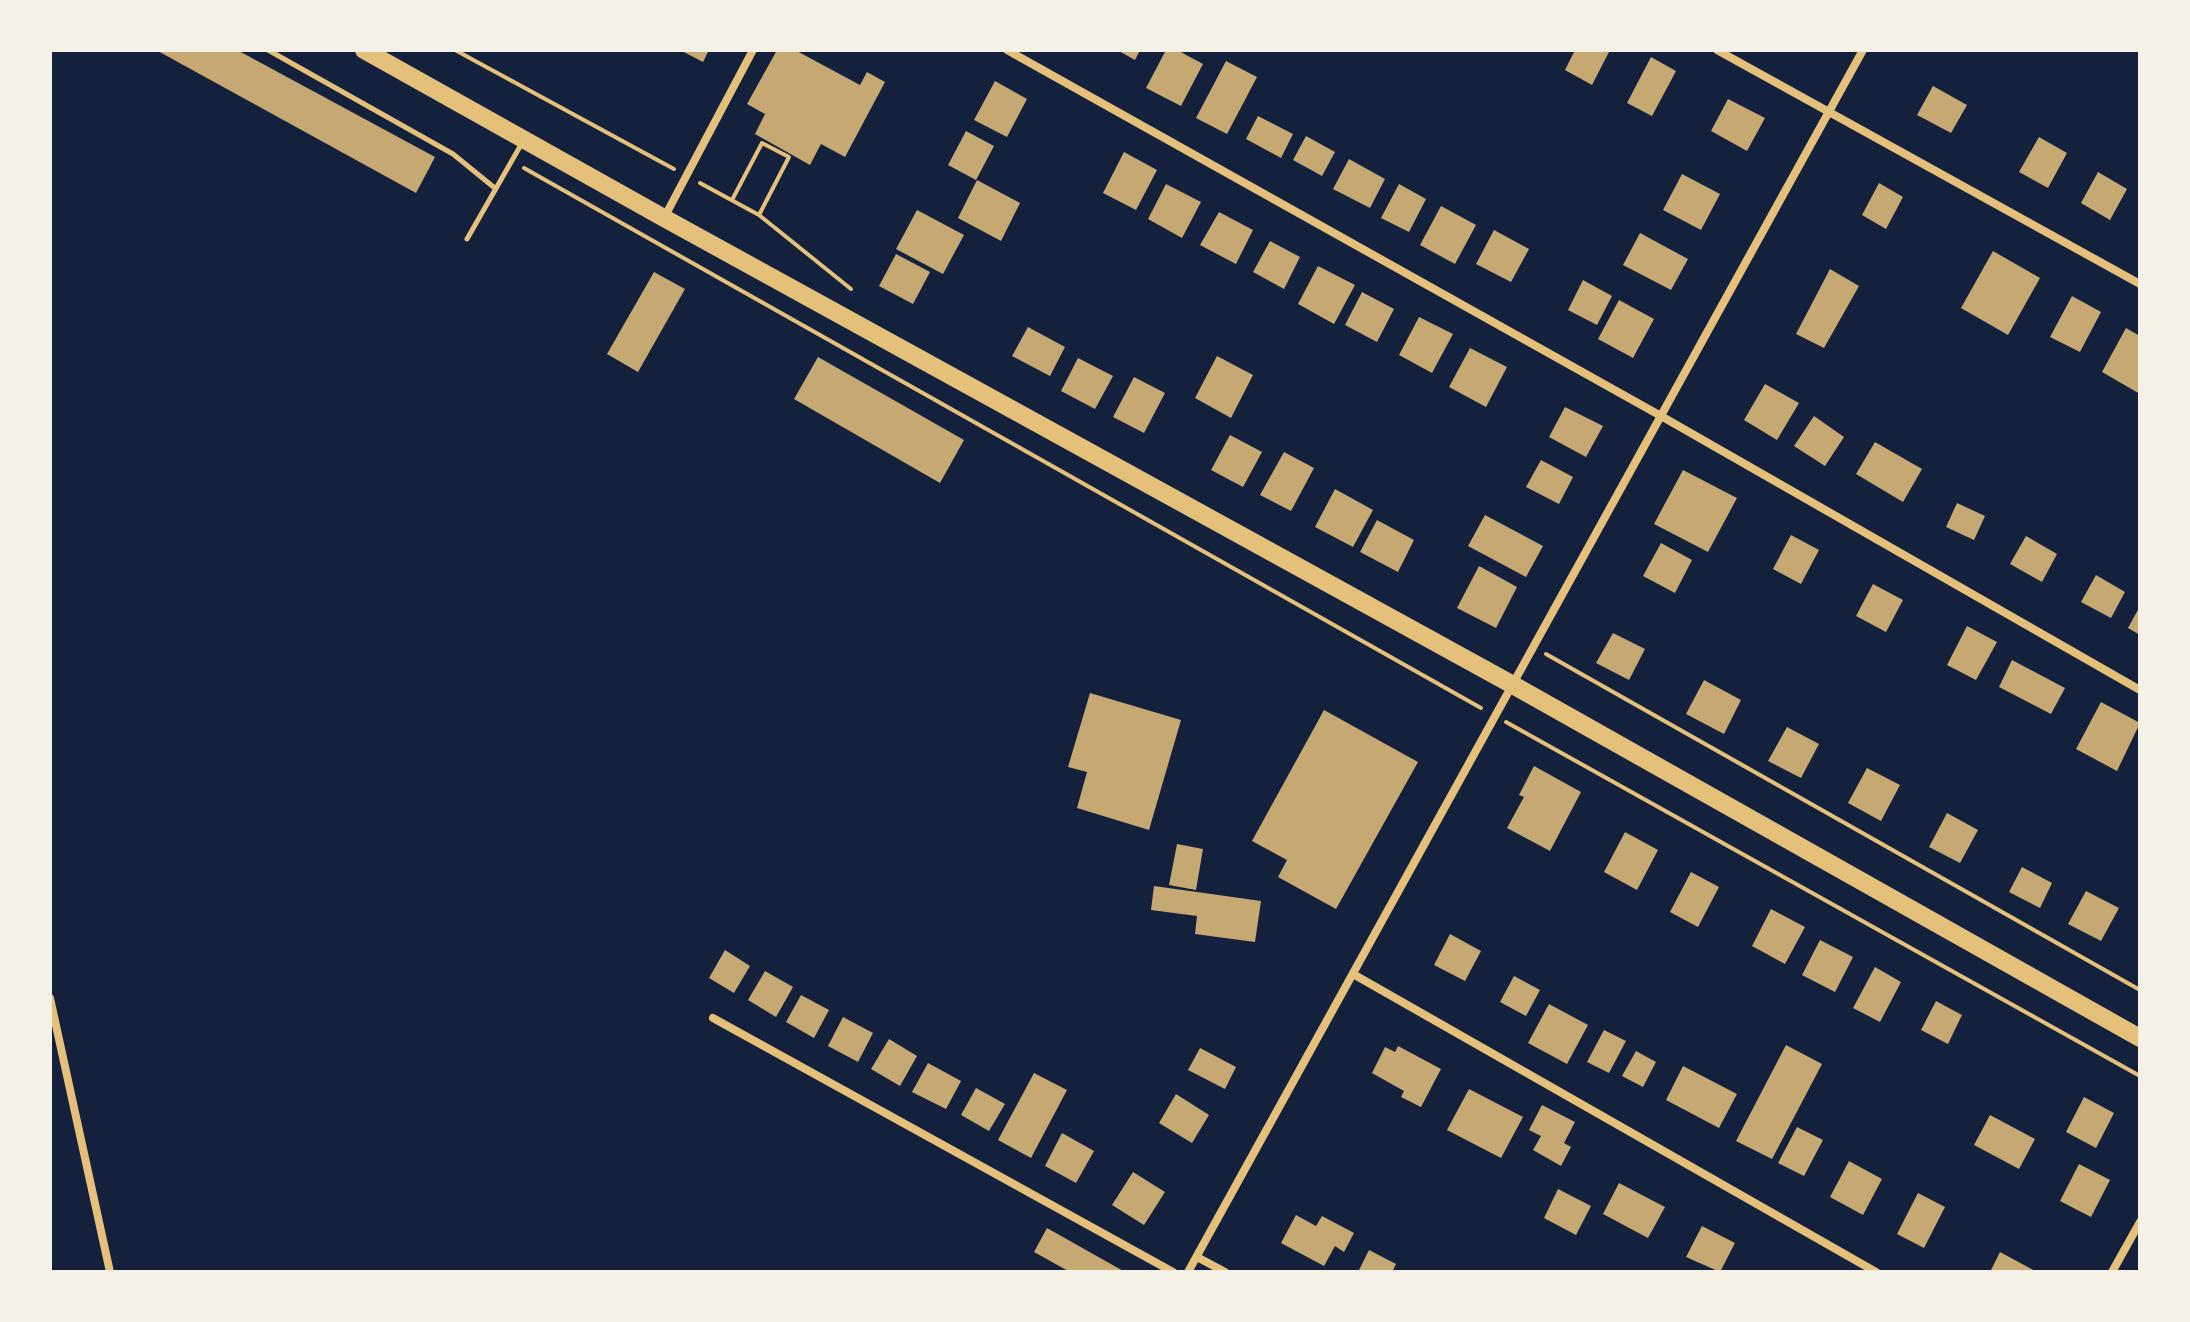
<!DOCTYPE html>
<style>
body{margin:0}
#map{position:relative;width:2190px;height:1322px;overflow:hidden;background:#14213d;font-family:"Fira Sans",sans-serif}
canvas{display:block}
.frame{position:absolute;inset:0;border:52px solid #f6f1e7;pointer-events:none}
</style>
<div id="map">
<canvas width="2190" height="1322"></canvas>
<div class="frame"></div>
</div>
<script>
const ctx = document.querySelector('canvas').getContext('2d');
ctx.lineJoin = 'round';
function paint(path, color) {
  ctx.fillStyle = color;
  ctx.fill(path, 'evenodd');
}
function strokePath(path, color, width, dash) {
  ctx.strokeStyle = color;
  ctx.lineWidth = width;
  ctx.lineCap = dash ? 'butt' : 'round';
  ctx.setLineDash(dash || []);
  ctx.stroke(path);
}
const building = new Path2D(`
 M156,50H237L435,157L416,193Z
 M680,50H709L703,62Z
 M777,50H795L860,85L867,72L885,82L845,157L821,144L810,165L755,134L765,114L747,104Z
 M1117,50H1140L1135,60Z
 M1166,50H1177L1203,64L1181,106L1146,88Z
 M1575,50H1610L1592,85L1565,70Z
 M1651,57L1676,71L1652,116L1627,103Z
 M1226,61L1257,77L1227,134L1196,118Z
 M995,81L1027,99L1007,137L974,120Z
 M1933,86L1967,105L1951,133L1917,115Z
 M1728,99L1765,118L1747,151L1711,131Z
 M1258,116L1293,134L1281,158L1246,139Z
 M966,131L994,146L976,180L948,165Z
 M1306,136L1335,152L1322,176L1293,160Z
 M2039,137L2067,153L2048,188L2019,172Z
 M1124,152L1157,170L1136,210L1103,193Z
 M1349,159L1385,179L1370,208L1333,189Z
 M2098,172L2127,189L2110,220L2081,203Z
 M1682,174L1720,194L1701,230L1663,210Z
 M977,180L1020,203L1001,241L958,218Z
 M1879,183L1903,197L1886,229L1862,215Z
 M1166,184L1201,202L1182,238L1148,219Z
 M1399,184L1426,199L1409,232L1381,218Z
 M1441,206L1476,225L1455,264L1420,245Z
 M917,210L964,235L943,274L896,249Z
 M1219,212L1253,230L1236,264L1200,245Z
 M1494,230L1529,249L1511,282L1476,264Z
 M1640,233L1688,259L1671,290L1623,265Z
 M1270,241L1300,257L1284,289L1253,272Z
 M1993,251L2040,278L2008,335L1961,308Z
 M896,254L930,272L913,304L879,286Z
 M1318,266L1355,285L1334,324L1298,304Z
 M1830,269L1859,286L1824,348L1796,334Z
 M654,272L685,289L638,372L607,354Z
 M1583,280L1612,296L1597,325L1568,310Z
 M1362,292L1394,309L1377,342L1345,325Z
 M2072,296L2101,312L2080,352L2050,337Z
 M1619,300L1654,319L1633,358L1598,339Z
 M1419,317L1453,334L1432,373L1399,355Z
 M1028,327L1065,347L1050,376L1012,356Z
 M2126,328L2140,336V394L2102,372Z
 M1470,348L1507,367L1486,407L1449,387Z
 M1217,356L1253,375L1231,418L1195,398Z
 M818,357L964,440L940,483L794,399Z
 M1078,358L1113,376L1095,409L1061,391Z
 M1134,377L1165,393L1144,433L1113,417Z
 M1765,384L1799,403L1777,440L1744,420Z
 M1565,407L1603,426L1586,457L1549,437Z
 M1814,416L1844,437L1825,466L1794,446Z
 M1230,435L1262,452L1243,487L1211,470Z
 M1875,442L1922,469L1903,502L1856,474Z
 M1284,452L1314,468L1291,511L1260,495Z
 M1541,460L1573,477L1559,504L1526,487Z
 M1683,470L1737,498L1708,552L1654,524Z
 M1335,489L1373,510L1353,547L1315,527Z
 M1957,503L1985,516L1974,540L1946,527Z
 M1485,515L1543,546L1526,577L1468,546Z
 M1377,520L1414,540L1398,572L1360,552Z
 M1791,535L1819,550L1801,584L1773,569Z
 M2026,536L2057,554L2042,582L2010,564Z
 M1661,543L1692,560L1675,593L1643,576Z
 M1479,566L1517,587L1496,628L1457,608Z
 M2096,575L2125,592L2111,618L2081,602Z
 M1873,584L1903,600L1886,632L1856,616Z
 M2140,606V635L2128,628Z
 M1967,626L1997,642L1976,680L1947,665Z
 M1613,633L1645,649L1629,680L1596,663Z
 M2012,660L2065,688L2051,714L1999,687Z
 M1704,680L1741,700L1724,734L1686,714Z
 M1090,693L1181,720L1149,830L1077,808L1087,772L1068,767Z
 M2101,702L2140,723L2117,771L2076,749Z
 M1324,710L1418,762L1336,909L1278,877L1287,860L1252,841Z
 M1787,727L1819,744L1801,778L1768,761Z
 M1534,766L1581,792L1550,851L1507,828L1524,797L1519,795Z
 M1867,768L1900,785L1881,821L1848,803Z
 M1947,813L1978,830L1960,863L1929,847Z
 M1625,832L1658,850L1637,890L1604,872Z
 M1177,844L1203,849L1196,890L1169,885Z
 M2022,867L2052,883L2040,908L2009,892Z
 M1691,872L1719,887L1698,927L1670,912Z
 M1154,886L1261,901L1255,942L1195,934L1197,916L1151,910Z
 M2086,891L2119,908L2101,941L2068,924Z
 M1771,909L1805,927L1785,964L1752,946Z
 M1450,934L1481,951L1465,981L1434,965Z
 M1820,940L1853,957L1835,992L1802,975Z
 M725,950L750,966L734,993L709,978Z
 M1875,967L1901,982L1880,1022L1853,1008Z
 M765,971L793,987L776,1017L748,1000Z
 M1514,976L1540,990L1526,1016L1500,1002Z
 M801,995L829,1010L814,1038L786,1022Z
 M1936,1001L1962,1015L1948,1044L1921,1030Z
 M1549,1004L1588,1025L1567,1064L1528,1043Z
 M843,1017L873,1033L858,1062L828,1046Z
 M1604,1030L1626,1041L1609,1073L1587,1062Z
 M889,1039L917,1056L900,1086L871,1069Z
 M1786,1045L1822,1064L1772,1159L1736,1141Z
 M1398,1046L1441,1069L1421,1107L1401,1097L1404,1091L1372,1073L1385,1047L1395,1052Z
 M1200,1048L1236,1067L1225,1089L1188,1070Z
 M1636,1051L1656,1062L1643,1087L1622,1076Z
 M928,1063L961,1081L946,1109L912,1092Z
 M1683,1066L1737,1094L1719,1128L1666,1100Z
 M1034,1073L1067,1090L1031,1158L998,1140Z
 M976,1088L1005,1104L989,1131L961,1115Z
 M1469,1089L1523,1117L1501,1158L1447,1130Z
 M1176,1094L1209,1115L1192,1143L1159,1123Z
 M2084,1097L2114,1113L2096,1148L2066,1132Z
 M1542,1105L1575,1122L1564,1143L1571,1147L1561,1166L1533,1150L1541,1136L1529,1130Z
 M1990,1115L2035,1139L2019,1169L1974,1145Z
 M1797,1127L1823,1140L1804,1176L1778,1163Z
 M1062,1133L1094,1151L1076,1183L1045,1166Z
 M1849,1161L1882,1179L1863,1215L1830,1197Z
 M2079,1164L2110,1180L2091,1217L2060,1201Z
 M1133,1172L1165,1192L1144,1225L1112,1205Z
 M1619,1183L1665,1207L1648,1238L1603,1214Z
 M1558,1189L1591,1206L1576,1235L1544,1218Z
 M1918,1193L1945,1207L1924,1248L1897,1234Z
 M1296,1215L1316,1226L1322,1216L1354,1233L1344,1252L1335,1246L1324,1266L1281,1243Z
 M1702,1226L1735,1243L1720,1272L1686,1257Z
 M1047,1228L1125,1272H1070L1034,1252Z
 M1369,1250L1396,1264L1392,1272H1358Z
 M2000,1252L2037,1272H1990Z`);
const path = new Path2D(`
 M455,50L674,169
 M524,168L1481,708
 M700,183L759,215L851,289
 M732,200L762,143L789,157L759,215
 M1546,654L2140,990
 M1506,722L2140,1076`);
const service = new Path2D(`
 M268,50L453,154L496,189
 M467,239L522,143`);
const minor = new Path2D(`
 M1007,50L1661,416L2140,690
 M1717,50L2140,284
 M664,218L753,50
 M1353,974L1876,1272
 M50,998L110,1272
 M713,1018L1173,1272
 M1197,1257L1225,1272
 M1188,1272L1863,50
 M2112,1272L2140,1222`);
const primary = new Path2D(`
 M364,50L664,218L1513,685L2140,1038`);
paint(building, '#c6a872');
strokePath(path, '#e5c07b', 4);
strokePath(service, '#e5c07b', 5);
strokePath(minor, '#e5c07b', 8);
strokePath(primary, '#e5c07b', 18);
</script>
